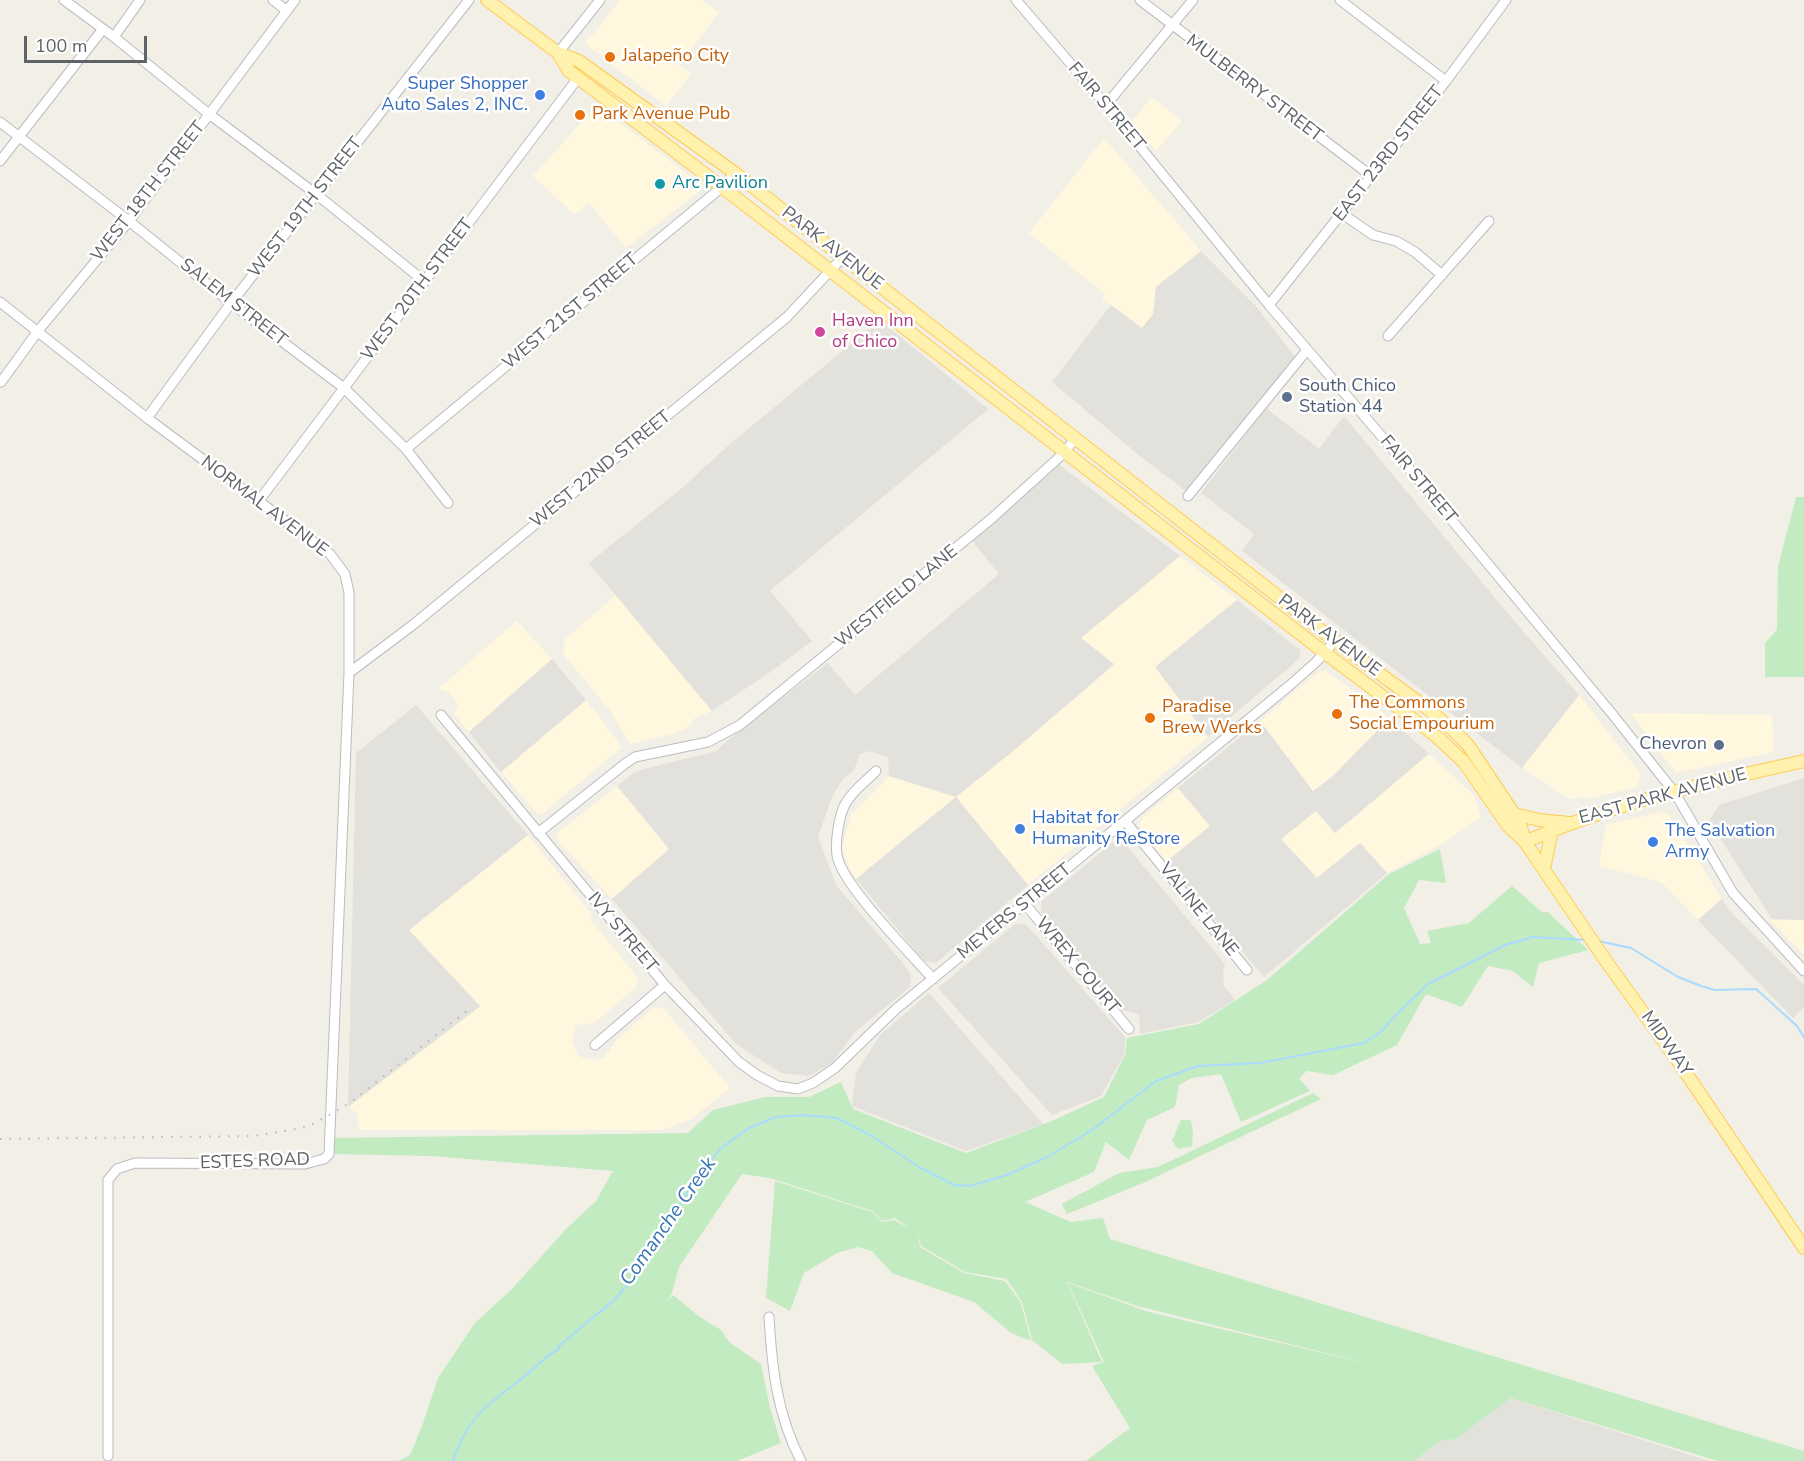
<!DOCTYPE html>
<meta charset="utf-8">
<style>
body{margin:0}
#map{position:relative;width:1804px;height:1461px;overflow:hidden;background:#f2efe7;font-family:"Nunito Sans",sans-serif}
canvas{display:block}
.scale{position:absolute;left:24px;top:36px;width:123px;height:27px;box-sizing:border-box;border:3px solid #5e6368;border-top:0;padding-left:8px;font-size:18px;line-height:21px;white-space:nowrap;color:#5e6368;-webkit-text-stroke:4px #fff;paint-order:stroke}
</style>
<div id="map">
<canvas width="1804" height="1461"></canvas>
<div class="scale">100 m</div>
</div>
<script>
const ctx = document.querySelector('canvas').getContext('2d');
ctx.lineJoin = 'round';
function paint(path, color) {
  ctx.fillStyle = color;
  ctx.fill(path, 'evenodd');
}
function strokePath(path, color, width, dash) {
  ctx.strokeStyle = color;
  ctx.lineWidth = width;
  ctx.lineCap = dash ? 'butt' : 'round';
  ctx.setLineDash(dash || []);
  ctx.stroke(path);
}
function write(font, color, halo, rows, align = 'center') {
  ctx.font = font + ' "Nunito Sans",sans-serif';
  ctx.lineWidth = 5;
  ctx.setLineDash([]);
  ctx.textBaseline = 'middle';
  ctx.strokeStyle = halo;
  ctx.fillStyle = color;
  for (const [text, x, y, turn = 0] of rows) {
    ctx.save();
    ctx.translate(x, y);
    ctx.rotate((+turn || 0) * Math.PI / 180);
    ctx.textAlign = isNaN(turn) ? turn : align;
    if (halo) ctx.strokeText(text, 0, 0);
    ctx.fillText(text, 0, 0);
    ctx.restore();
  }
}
const commercial = new Path2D(`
 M620,0H702L719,13L679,65L691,74L666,106L586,44L588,36L591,37Z
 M1152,97L1182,121L1156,151L1132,121Z
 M597,105L700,184V191L626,248L589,203L575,215L533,176Z
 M1104,138L1201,251L1156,287L1153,314L1142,328L1102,299L1105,294L1029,233Z
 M1180,556L1237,600L1155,667L1208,737L1028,885L956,797L856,879L847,863L842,847L851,815L889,776L956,797L1018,747L1114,665L1080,638Z
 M616,595L712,711L695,718L687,728L673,734L630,744L609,709L563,654L565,639Z
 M517,621L552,659L469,732L455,715L458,704L448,692L438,689Z
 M1326,671L1390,718L1332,777L1313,791L1260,721L1318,672Z
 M1579,695L1639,772L1640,776L1637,787L1587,799L1583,796L1569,799L1522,768Z
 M586,700L622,747L542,814L535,811L501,772Z
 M1630,713L1772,715L1774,752L1676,773Z
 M1429,754L1474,795L1481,817L1442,844L1387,873L1360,843L1317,878L1281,839L1316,811L1335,833Z
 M617,786L670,849L612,899L558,841L556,834Z
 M1178,788L1210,826L1166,862L1139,825L1143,817Z
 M1661,812L1669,814L1722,899L1698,920L1661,882L1599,866L1606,825Z
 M528,835L592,915L589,918L638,978L636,987L594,1023L576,1025L572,1041L578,1056L592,1060L604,1058L616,1040L655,1007L663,1008L730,1088L692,1119L662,1130H359L357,1113L348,1107L480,1007L409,930Z
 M1770,920H1804V955Z`);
const industrial = new Path2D(`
 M1201,251L1255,305L1295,357L1187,492L1140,456L1052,382L1111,305L1142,328L1153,314L1156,287Z
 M880,320L988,409L770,591L812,641L769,673L712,711L589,563L682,488L731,443Z
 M1266,408L1319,449L1344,416L1516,623L1579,695L1522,768L1242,551L1254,534L1201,493Z
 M1058,464L1180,556L1081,638L1114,664L1018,747L956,797L1028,885L936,963L924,961L856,879L956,797L889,776L888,758L870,751L860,754L854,770L843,779L832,797L818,837L836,885L902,962L911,975L910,987L854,1033L832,1063L809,1076L781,1073L736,1044L612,899L669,849L617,786L636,771L717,751L729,739L828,663L855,695L999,574L970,538Z
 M1237,600L1300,650V658L1208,737L1155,667Z
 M552,659L586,700L501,772L469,732Z
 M416,705L528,835L409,930L480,1006L348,1107L356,753Z
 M1390,718L1429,754L1335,833L1316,811L1281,839L1317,878L1360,843L1387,873L1264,977L1166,862L1210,826L1178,788L1260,721L1313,791L1332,777Z
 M1804,778V920L1772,919L1709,821L1719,805Z
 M1113,842L1125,844L1225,964L1223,973L1224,986L1235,1000L1198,1022L1140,1034L1139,1014L1121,1010L1041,912L1042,901Z
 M1722,899L1728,909L1804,985V1007L1793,1018L1698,920Z
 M1015,924H1026L1125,1037L1124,1055L1101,1096L1052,1115L938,988Z
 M929,993L1043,1124L966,1151L852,1106L856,1073L880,1035Z
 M1511,1398L1709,1461H1414L1440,1441L1456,1439Z`);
const green = new Path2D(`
 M1796,497H1804V677H1765V643L1777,630L1778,567Z
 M1440,849L1446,883L1419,880L1404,908L1420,944L1431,943L1427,931L1469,923L1512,886L1542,912H1548L1588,950L1539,963L1533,987L1513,971L1488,966L1462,1007L1426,994L1397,1045L1333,1075L1307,1071L1299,1078L1310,1091L1241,1122L1221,1074L1192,1078L1179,1085L1175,1107L1147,1120L1129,1160L1106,1142L1094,1172L1025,1202L1071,1222L1103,1218L1110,1239L1804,1451V1461H1718L1511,1398L1456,1439L1440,1441L1414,1461H1086L1130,1428L1092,1366L1104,1362L1068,1283L1149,1312L1378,1366L1137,1306L1067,1282L1102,1362L1062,1364L1032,1340L1022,1302L1007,1279L965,1272L921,1246L918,1234L920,1247L964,1273L1005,1281L1021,1303L1031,1341L1011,1333L974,1302L892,1273L872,1251L858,1247L837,1253L804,1273L790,1311L766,1298L775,1181L872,1212L882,1222L894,1220L910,1229L895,1218L882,1221L872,1211L770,1178L742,1174L679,1267L672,1293L667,1302L673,1295L700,1317L721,1330L729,1342L761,1364L770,1408L781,1443L737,1461H398L410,1455L422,1426L438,1378L475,1323L511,1290L567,1228L596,1201L613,1171L432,1156L334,1154L333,1138L688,1133L713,1110L765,1097H809L841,1082L853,1109L966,1153L1052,1121L1104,1097L1125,1055L1127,1038L1199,1024L1267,980L1389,874Z
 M1313,1093L1321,1099L1143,1183L1067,1214L1062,1204L1119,1173L1158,1167Z
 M1181,1120H1191L1193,1134L1192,1146L1178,1149L1172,1141Z`);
const stream = new Path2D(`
 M1598,941L1631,948L1678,977L1701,986L1715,990L1756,989L1797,1026L1804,1037
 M453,1461C467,1415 491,1403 526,1375C539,1365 544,1357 559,1349V1346L613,1301L631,1281L693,1184L720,1149L747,1129L776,1117L804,1115L837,1118L870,1135L921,1168L954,1185L970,1186L1007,1175L1047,1157L1092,1130L1156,1081L1198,1066L1260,1063L1364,1043L1381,1032L1394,1017L1428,984L1505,945L1533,937L1586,940`);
const minor = new Path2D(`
 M64,0L114,37L209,114L316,194L424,281
 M273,0L287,11
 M1016,0L1106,105L1269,305L1407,466L1613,715L1675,793L1733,893L1804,971
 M1140,0L1370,175
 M1340,0L1446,81
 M114,37L140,0
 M558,53L600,0
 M1106,105L1193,0
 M0,122L129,221L231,303L344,388L406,449L448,503
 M0,161L103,29
 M1341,213L1373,235L1396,241L1415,252L1442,275
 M0,302L147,418L330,554L345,574L349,593V673L329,1154L324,1159L305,1164L135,1163L117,1169L108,1180V1456
 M1269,305L1446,81L1506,0
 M1388,336L1489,221
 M1,382L38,331L129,221L295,0
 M147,418L231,303L469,0
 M406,449L722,187L735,173
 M1188,496L1307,350
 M258,502L578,78
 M349,673L414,624L787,317L843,257
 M441,715L665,985L739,1062L757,1075L778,1086L798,1089L813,1083L835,1068L896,1009L1289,686L1316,662L1335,641
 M876,771C867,780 854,790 847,801C839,813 835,841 837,855C841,884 911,954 933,979
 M1125,821L1247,970
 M538,833L626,763L635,757L708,742L740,725L991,519L1065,452L1075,438
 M1025,904L1129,1029
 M595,1045L665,985
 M769,1317C772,1368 777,1415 801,1461`);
const major = new Path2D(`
 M487,0L558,53L579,61L735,173L1335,641L1428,709L1454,731L1468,745L1514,814L1520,824L1525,841
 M558,53L569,71L722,187L1325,653L1436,736L1464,762L1508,826L1525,842L1606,961L1680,1064L1804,1248
 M1514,814L1539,820L1569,823
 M1525,842C1611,804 1712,781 1804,761
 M1544,869L1552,830`);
const rail = new Path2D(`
 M0,1139L254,1136L302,1128L317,1122L351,1102L468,1010`);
const markers = [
 [610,57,6,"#e8710a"],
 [540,95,6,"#3f7fe0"],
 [580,115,6,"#e8710a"],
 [660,184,6,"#0f9aa8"],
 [820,332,6,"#d1479c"],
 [1287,397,6,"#5c6f8a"],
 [1337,714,6,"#e8710a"],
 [1150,718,6,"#e8710a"],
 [1719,745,6,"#5c6f8a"],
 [1020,829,6,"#3f7fe0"],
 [1653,842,6,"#3f7fe0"]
];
const foodNames = [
 ["Jalapeño City",622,57],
 ["Park Avenue Pub",592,115],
 ["The Commons",1349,704],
 ["Social Empourium",1349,725],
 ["Paradise",1162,708],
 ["Brew Werks",1162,729]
];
const shopNames = [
 ["Super Shopper",528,85,"right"],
 ["Auto Sales 2, INC.",528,106,"right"],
 ["Habitat for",1032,819],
 ["Humanity ReStore",1032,840],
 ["The Salvation",1665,832],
 ["Army",1665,853]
];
const streetNames = [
 ["MULBERRY STREET",1254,89,37],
 ["FAIR STREET",1106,107,50],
 ["EAST 23RD STREET",1389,154,-52],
 ["WEST 18TH STREET",149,192,-52],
 ["WEST 19TH STREET",306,208,-52],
 ["PARK AVENUE",832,249,38],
 ["WEST 20TH STREET",418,290,-53],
 ["SALEM STREET",233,303,38],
 ["WEST 21ST STREET",571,312,-40],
 ["WEST 22ND STREET",601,470,-39],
 ["FAIR STREET",1418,480,50],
 ["NORMAL AVENUE",264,507,37],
 ["WESTFIELD LANE",897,597,-39],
 ["PARK AVENUE",1329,636,37],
 ["EAST PARK AVENUE",1663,797,-15],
 ["VALINE LANE",1198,910,51],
 ["MEYERS STREET",1015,912,-39],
 ["IVY STREET",622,933,50],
 ["WREX COURT",1077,966,50],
 ["MIDWAY",1666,1044,55],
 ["ESTES ROAD",255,1162,-2]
];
const cultureNames = [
 ["Arc Pavilion",672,184]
];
const hotelNames = [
 ["Haven Inn",832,322],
 ["of Chico",832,343]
];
const serviceNames = [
 ["South Chico",1299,387],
 ["Station 44",1299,408],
 ["Chevron",1707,745,"right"]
];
const waterNames = [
 ["Comanche Creek",669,1222,-55]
];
paint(commercial, '#fff7de');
paint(industrial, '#e2e1db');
paint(green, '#c2ebc1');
strokePath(stream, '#a9dbff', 2);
strokePath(minor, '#b9bcc1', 11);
strokePath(major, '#ffcc52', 14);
strokePath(minor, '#fff', 9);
strokePath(major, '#fff1ae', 12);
strokePath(rail, '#b6b7b8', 2, [1.5, 8]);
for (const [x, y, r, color] of markers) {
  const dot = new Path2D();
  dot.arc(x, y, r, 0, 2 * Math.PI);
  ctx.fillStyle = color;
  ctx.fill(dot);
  strokePath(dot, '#fff', 2);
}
write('18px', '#c56008', '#fff', foodNames, 'left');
write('18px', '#366cbe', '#fff', shopNames, 'left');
write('18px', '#5e6368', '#fff', streetNames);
write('18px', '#0d838f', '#fff', cultureNames, 'left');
write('18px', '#b23c85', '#fff', hotelNames, 'left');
write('18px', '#4e5e75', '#fff', serviceNames, 'left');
write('italic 20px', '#3775b3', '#fff', waterNames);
</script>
